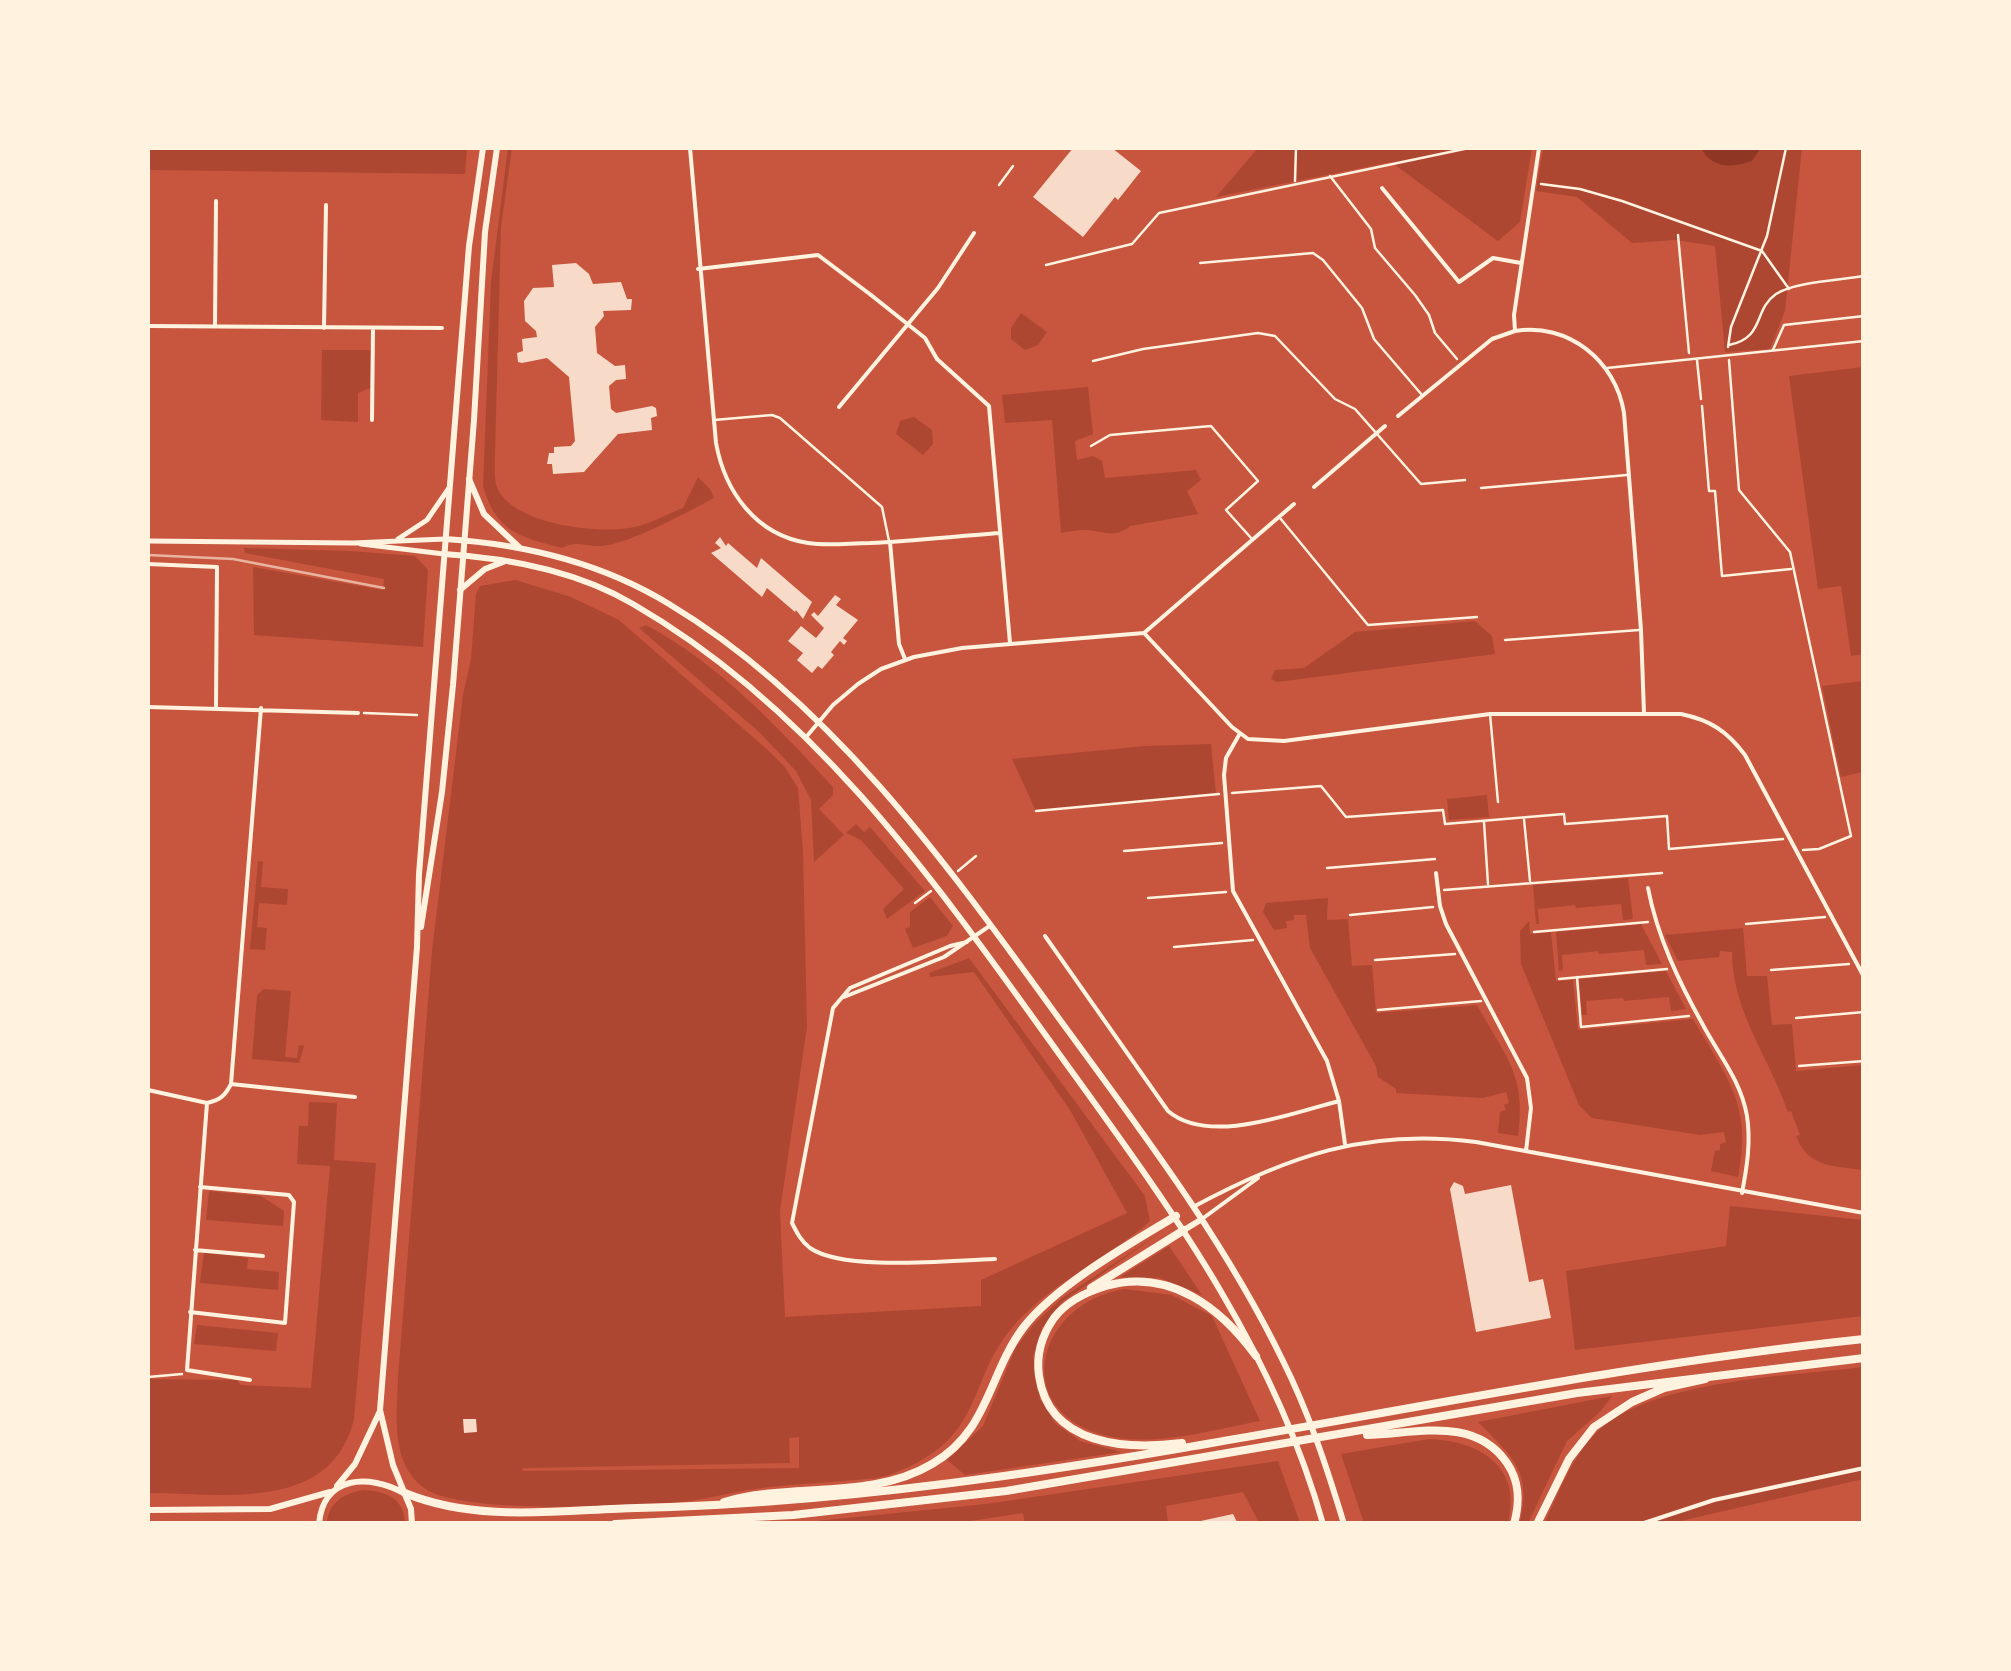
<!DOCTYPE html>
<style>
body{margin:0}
#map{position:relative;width:2011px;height:1671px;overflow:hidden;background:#c8553d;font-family:Helvetica,sans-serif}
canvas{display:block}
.frame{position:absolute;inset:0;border:150px solid #fff3e0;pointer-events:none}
</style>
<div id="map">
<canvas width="2011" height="1671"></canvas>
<div class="frame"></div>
</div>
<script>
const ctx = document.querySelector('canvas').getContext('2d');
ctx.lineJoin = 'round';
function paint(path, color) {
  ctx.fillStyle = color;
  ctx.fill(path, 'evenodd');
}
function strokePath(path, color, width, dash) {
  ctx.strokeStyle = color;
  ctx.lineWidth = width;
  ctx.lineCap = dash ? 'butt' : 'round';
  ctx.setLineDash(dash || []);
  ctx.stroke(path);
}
const green = new Path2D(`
 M148,148H467L465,174L148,170Z
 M508,148H512L501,227L495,453C495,462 494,475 496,484C507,525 604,536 639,526C653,522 668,514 683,508L698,477L710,489L714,498C687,512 630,544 601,546C586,547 577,540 562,548C520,537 496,532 483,486L491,282Z
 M1258,148H1532L1520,222L1498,241L1391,162L1216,197Z
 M1543,148H1802L1785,311L1770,349L1725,352L1715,246L1675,240L1632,243L1577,197L1536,191Z
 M1021,313L1047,332L1038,345L1025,350L1011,339V328Z
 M322,350H371L370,388L358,393V422L321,420Z
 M1863,367L1864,654L1851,656L1841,586L1818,589L1789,376Z
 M1088,387L1093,434L1075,441L1077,460L1093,456L1102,461L1105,478L1196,470L1201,480L1187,491L1198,514L1130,526C1116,538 1105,532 1088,530C1080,529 1069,532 1061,533L1052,420L1005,423L1002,395Z
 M914,417L932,430L933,444L923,455L896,434L900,421Z
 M244,548L350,551L415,556L428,570L423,647L254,635L253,567L383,590L384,579L245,553Z
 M515,580L571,597L619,620L770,752L785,767L798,788L803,851L807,1027L780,1211L785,1317L981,1306V1280L1127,1213L1070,1110L974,972L930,977L929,973L969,958L1145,1196L1150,1221C1105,1262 1045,1284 1007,1334C974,1377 978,1427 925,1458C912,1466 891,1476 876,1478C841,1482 805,1483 770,1487C739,1490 710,1499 680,1502C631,1506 460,1515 424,1488C390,1463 397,1416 398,1377L432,951L463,695L471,659L476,594L480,586ZM799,1437V1468L522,1471L523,1468L790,1463L789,1438Z
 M1475,621L1492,636L1495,654L1277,682L1271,679L1275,670L1304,668L1355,632Z
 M646,625C719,664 778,727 833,787V795L819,809L844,835L814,862L811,800L796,771L759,732L639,628Z
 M1863,681V772L1841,777L1822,686Z
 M1211,744L1216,794L1036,811L1012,759L1145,746Z
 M1487,795L1489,817L1449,820L1447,799Z
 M856,824L864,832L870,827L925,891L887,919L883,909L904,889L861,840L846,833Z
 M258,861L263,862L261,887L288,889L287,905L259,903L257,927L267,928L265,950L250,949Z
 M1628,878L1633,919L1623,920L1621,904L1576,908L1575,905L1538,909L1539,924H1536L1533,885Z
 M930,897L953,926L947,936L913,948L905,929L910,927V912Z
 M1328,898L1327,920L1348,919L1352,966L1372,965L1376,1013L1477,1005C1505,1056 1527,1075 1518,1136L1498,1133L1500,1112L1506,1110L1504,1105L1509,1103L1506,1092L1483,1098L1396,1093V1089L1378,1077L1376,1066L1310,948L1306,915H1294V920L1286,921L1287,928L1274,930L1263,912L1266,903Z
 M1529,921L1530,934L1551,932L1556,981L1573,980L1578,1030L1693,1019C1727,1078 1753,1105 1738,1177L1711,1171L1715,1151L1720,1150V1144L1726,1142L1724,1132L1700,1135L1592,1118L1579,1105L1521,964L1520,931Z
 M1641,924L1662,964L1646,965L1644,950L1599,954L1598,951L1562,955L1563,970L1559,971L1556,932Z
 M1743,928L1747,976H1767L1772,1025L1792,1024L1796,1071L1863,1065V1170C1828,1166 1807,1165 1796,1136L1800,1135L1791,1111L1788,1112C1768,1055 1732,1011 1732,952L1720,951L1719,957L1678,961L1665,935Z
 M1666,971L1686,1009L1671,1011L1669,997L1624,1001L1623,998L1586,1001L1587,1015H1582L1579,979Z
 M264,989L291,991L285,1057L297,1058L299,1045L304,1046L299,1063L252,1059L257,995Z
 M309,1102L337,1103L334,1160L376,1163L354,1419C331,1514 221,1493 148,1493V1379L237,1380L241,1385L311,1388L330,1166L297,1164L299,1126H308Z
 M209,1191L261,1196L284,1211L283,1226L206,1220Z
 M1730,1206L1863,1220V1316L1575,1350L1566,1271L1726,1246Z
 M1160,1233L1062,1302L1042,1328L1033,1356L1040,1399L1056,1424L1080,1441L1121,1452L965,1475L947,1460L983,1426L1016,1347L1034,1324L1062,1298Z
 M1169,1246L1202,1295L1160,1278L1120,1277Z
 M204,1252L248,1258L247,1269L279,1272L278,1290L200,1283Z
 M1125,1289L1172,1295L1212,1316L1260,1421C1211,1430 1149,1449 1100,1434C1010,1407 1037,1303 1125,1289Z
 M197,1325L278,1333L276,1351L194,1344Z
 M1863,1367V1479L1672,1523L1544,1524C1559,1492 1572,1456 1598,1431C1652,1380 1791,1376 1863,1367Z
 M1612,1396L1601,1411L1567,1441L1528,1523H1520C1532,1470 1513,1458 1478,1422Z
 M1429,1439C1480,1441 1522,1466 1508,1523H1364L1341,1454Z
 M1278,1461L1300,1523H1259L1243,1492L1166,1506L1168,1523H1025L1023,1513L957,1523H797L986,1504Z
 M363,1490C386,1491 404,1498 405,1523H327C329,1502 343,1494 363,1490Z`);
const water = new Path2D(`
 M1701,148H1761L1752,161C1731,168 1712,169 1701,148Z`);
const building = new Path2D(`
 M1073,148H1112L1141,171L1118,200L1115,197L1083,237L1033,197Z
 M576,263L589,274L593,284L621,282L627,299H632L631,310L603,311L604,316L595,327L597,353L615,366L625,365L626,379L616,380L609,386L611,409L616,413L652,406L656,408L657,416L651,418L652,430L618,434L584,472L553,474L552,464H547L549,453H554V447L571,446L575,441L569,377L547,358L522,363L518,362L517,353L523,351L522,339L537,337L536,331L525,321L524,301L533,288L554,287L552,265Z
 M720,537L726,546L728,543L757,568L761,558L812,602L803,619L796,610L795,612L767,588L762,597L711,553L721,548L715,543Z
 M835,595L841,599L836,605L858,620L843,638L847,641L844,645L840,641L831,652L834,655L822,669L818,666L812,673L797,660L803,653L788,641L801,626L816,638L824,628L811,615L814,612L818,616Z
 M1454,1182L1463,1186L1465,1194L1511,1185L1529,1282L1543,1279L1551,1318L1476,1332L1450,1189Z
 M463,1419H476L477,1432L464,1433Z
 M1233,1514L1238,1524H1197L1196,1522Z`);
const path = new Path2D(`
 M1330,176L1371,229L1375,248L1415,295L1429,315L1435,333L1457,359
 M1295,181L1296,148
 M1541,184L1580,189L1622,201L1762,251L1789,289
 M1678,235L1689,353
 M1046,265L1132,244L1159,213L1469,148
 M1729,345C1765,338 1753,310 1776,294C1794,282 1841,280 1864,276
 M1728,347L1731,327L1767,236L1786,148
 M1729,360L1739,490L1790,552L1851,836L1819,849L1803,850
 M1702,406L1709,491H1715L1722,576L1791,569
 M364,713L417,715
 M1232,793L1321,786L1346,817L1443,810L1445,824L1564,814L1565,824L1667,816L1669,849L1783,839
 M1036,811L1219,794
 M1524,819L1530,881
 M1484,822L1488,884
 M1124,851L1222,843
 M1327,868L1435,859
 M958,871L976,856
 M1444,890L1662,873
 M1148,898L1226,892
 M915,903L931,891
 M1350,915L1433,907
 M1746,924L1825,917
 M1534,932L1648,922
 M1174,947L1253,940
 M1375,960L1455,954
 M1771,970L1849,964
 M1577,977L1581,1027L1689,1016
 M1559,979L1667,969
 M1378,1010L1481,1001
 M1796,1018L1864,1012
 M1799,1066L1864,1061
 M148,1377L182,1374`);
const service = new Path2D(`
 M999,185L1013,166
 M1200,263L1313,253L1323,260L1362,308L1374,339L1422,395
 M1773,350L1784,325L1864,316
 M1697,360L1701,399
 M1093,361L1143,349L1258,333L1275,336L1335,399L1355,409L1421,484L1465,480
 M1607,368L1864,341
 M714,420L772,415L780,418L882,507L889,541
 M1091,446L1110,435L1211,426L1258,481L1226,510L1252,539
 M1481,488L1627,475
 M1280,518L1368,625L1477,617
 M1505,640L1639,630
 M1490,714L1498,802`);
const pedestrian = new Path2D(`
 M871,295L925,338L937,359
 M839,407L938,288L974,233`);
const minor = new Path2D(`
 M690,148L716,443C725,492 756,535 808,543C828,546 850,543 870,543C914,541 957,536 1000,533
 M1382,188L1459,282L1493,258L1521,263
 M698,269L818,255L871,295
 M148,326L442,328
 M215,326L216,201
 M324,328L326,205
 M1515,331C1568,322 1616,361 1624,413L1641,630L1644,713
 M937,359L989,406L1010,643
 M1398,416L1492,339L1515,331L1514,315L1539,148
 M372,420L373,330
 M1314,487L1385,426
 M890,542L899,644L905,659
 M148,564L217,567L216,708
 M1144,633L1232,727L1248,739L1284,741L1490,714H1681C1710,720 1727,731 1745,755L1864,977
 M148,707L358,713
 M1239,735L1226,758L1224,775L1233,891L1327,1061L1339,1101L1345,1144
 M807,736L833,705L858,684L881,669L914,657L962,648L1144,633L1294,504
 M1436,873L1440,906L1446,924L1527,1078L1531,1108L1526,1151
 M1648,888C1657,936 1679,982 1703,1025C1719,1055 1741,1081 1747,1116C1751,1142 1747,1167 1742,1193
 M1045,936L1168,1111C1209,1146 1292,1113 1339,1101
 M967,942L950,946L850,988L833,1008L792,1223C797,1233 801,1241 810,1248C845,1272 951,1260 995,1259
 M844,997L944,957L991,925
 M231,1084L355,1097
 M148,1090L207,1103
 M1193,1207C1288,1156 1367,1128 1476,1142L1864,1213
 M1202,1219L1258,1178
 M195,1250L263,1256
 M190,1312L285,1323L294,1202L289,1195L200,1187
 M250,1380L187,1370L207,1103C220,1100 225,1096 231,1084L261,708
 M1641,1524L1714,1500L1864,1468`);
const tertiary = new Path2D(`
 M398,539L427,520L449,488
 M148,541L353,543L445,539
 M361,544L444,554`);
const secondary = new Path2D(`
 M469,479L484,514L520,548
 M445,539C523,544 602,563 669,604C829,700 947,864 1055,1013C1136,1124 1223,1237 1283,1361C1309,1413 1327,1468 1344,1524
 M444,554C509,558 577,571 633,604C815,709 937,884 1057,1051C1165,1201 1272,1342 1323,1524
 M460,590L485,569L503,562
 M1184,1230L1202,1219`);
const primary = new Path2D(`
 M421,927L442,792L453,685L474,420L485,232L497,148
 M337,1486L355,1464L380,1411
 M148,1510L270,1509L330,1492
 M319,1524C323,1475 369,1474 404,1493
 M412,1524L411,1509L393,1465L380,1410L417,947L419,874L469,246L483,148`);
const trunk = new Path2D(`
 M1091,1288L1184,1230
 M1367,1435C1415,1434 1474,1415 1507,1463C1520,1482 1520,1502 1514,1524
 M1182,1443C1127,1450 1049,1446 1039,1376C1036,1355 1042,1335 1054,1318C1067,1301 1086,1292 1106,1286C1170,1268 1221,1308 1256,1356
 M405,1493C477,1523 560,1510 637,1508C1051,1499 1452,1382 1864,1339
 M724,1502C791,1482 870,1501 932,1464C989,1431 988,1375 1023,1328C1055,1286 1131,1243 1176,1216
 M615,1524L793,1515L1006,1491L1577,1393L1864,1358
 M1537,1524L1569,1459L1594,1427L1632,1402L1664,1388L1705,1379`);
const tram = new Path2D(`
 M148,555L233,559L384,588`);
paint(green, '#ae4732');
paint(water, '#8f3625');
paint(building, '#f7dbc8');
strokePath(path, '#fff3e0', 2.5);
strokePath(service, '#fff3e0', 2.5);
strokePath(pedestrian, '#fff3e0', 4);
strokePath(minor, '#fff3e0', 4);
strokePath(tertiary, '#fff3e0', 5);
strokePath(secondary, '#fff3e0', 6);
strokePath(primary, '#fff3e0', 6);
strokePath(trunk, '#fff3e0', 8);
strokePath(tram, '#e9b49f', 2.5);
</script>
